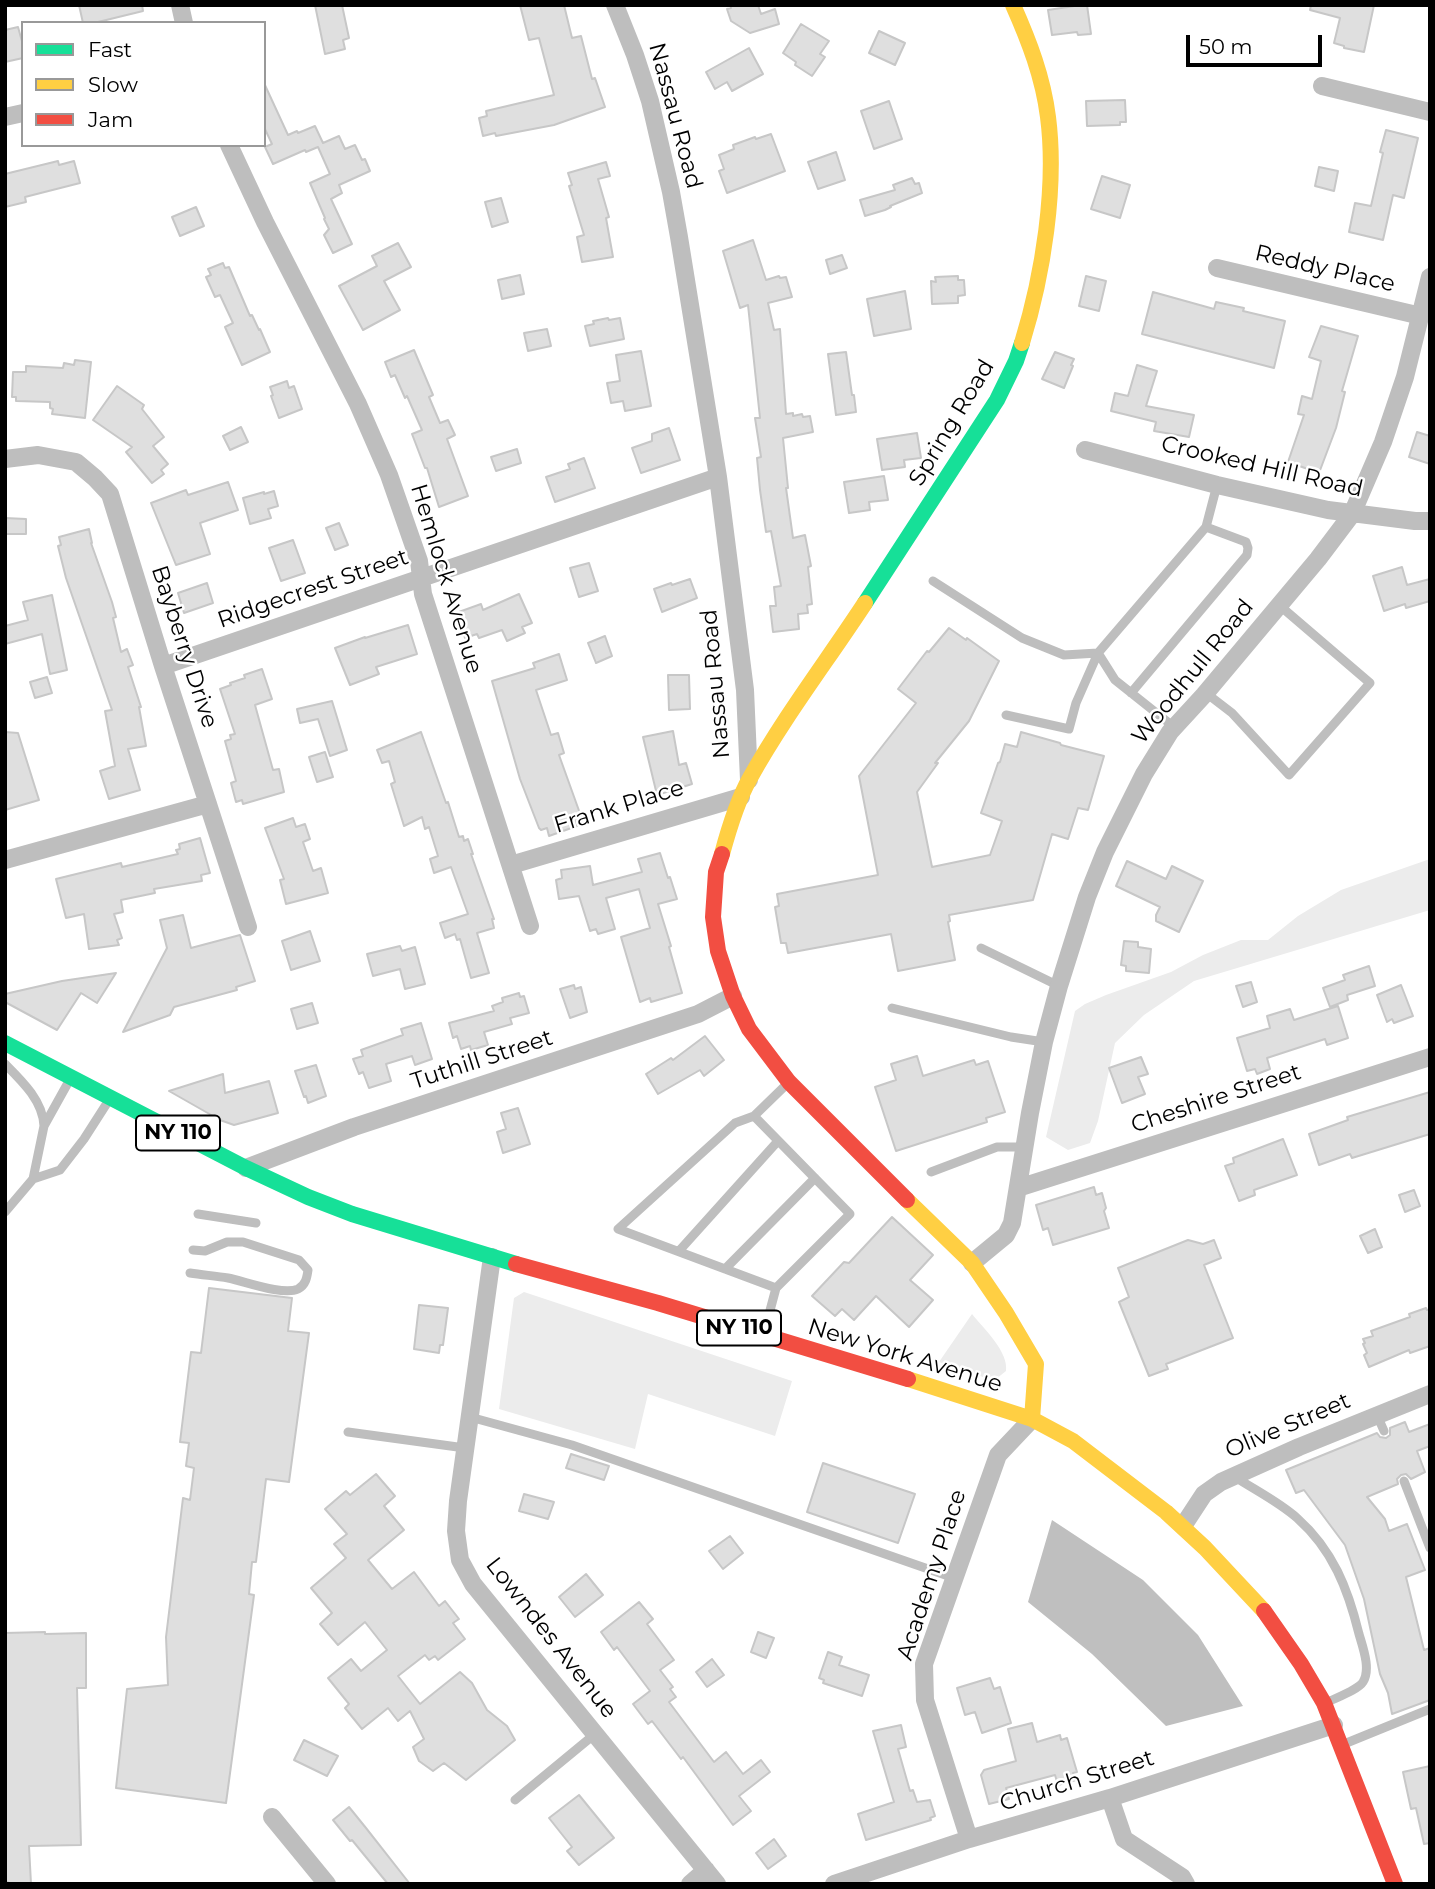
<!DOCTYPE html>
<style>
body{margin:0}
#map{position:relative;width:1435px;height:1889px;overflow:hidden;background:#fff;font-family:Montserrat,sans-serif}
canvas{display:block}
.frame{position:absolute;inset:0;border:7px solid #000;pointer-events:none}
.legend{position:absolute;left:21px;top:21px;width:245px;height:126px;box-sizing:border-box;background:#fff;border:2px solid #999;margin:0;padding:9px 12px;list-style:none;font-size:21px;color:#000}
.legend li{display:flex;align-items:center;gap:14px;height:35px}
.legend b{width:35px;border:2px solid #999}
.scale{position:absolute;left:1186px;top:35px;width:136px;height:32px;box-sizing:border-box;border:4px solid #000;border-top:0;padding-left:9px;font-size:21px;line-height:24px;white-space:nowrap;color:#000;-webkit-text-stroke:5px #fff;paint-order:stroke}
</style>
<div id="map">
<canvas width="1435" height="1889"></canvas>
<div class="frame"></div>
<ul class="legend">
<li><b style="height:9px;background:#16e098"></b>Fast</li>
<li><b style="height:9px;background:#ffcf43"></b>Slow</li>
<li><b style="height:9px;background:#f24e42"></b>Jam</li>
</ul>
<div class="scale">50 m</div>
</div>
<script>
const ctx = document.querySelector('canvas').getContext('2d');
ctx.lineJoin = 'round';
function paint(path, color) {
  ctx.fillStyle = color;
  ctx.fill(path, 'evenodd');
}
function strokePath(path, color, width, dash) {
  ctx.strokeStyle = color;
  ctx.lineWidth = width;
  ctx.lineCap = dash ? 'butt' : 'round';
  ctx.setLineDash(dash || []);
  ctx.stroke(path);
}
function write(font, color, halo, rows, align = 'center') {
  ctx.font = font + ' Montserrat,sans-serif';
  ctx.lineWidth = 5;
  ctx.setLineDash([]);
  ctx.textBaseline = 'middle';
  ctx.strokeStyle = halo;
  ctx.fillStyle = color;
  for (const [text, x, y, turn = 0] of rows) {
    ctx.save();
    ctx.translate(x, y);
    ctx.rotate((+turn || 0) * Math.PI / 180);
    ctx.textAlign = isNaN(turn) ? turn : align;
    if (halo) ctx.strokeText(text, 0, 0);
    ctx.fillText(text, 0, 0);
    ctx.restore();
  }
}
const green = new Path2D(`
 M1430,859V910L1194,981L1144,1015L1115,1043L1098,1121L1090,1143L1068,1150L1046,1137L1075,1011L1085,1004L1106,995L1171,972L1203,955L1241,940H1268L1298,916L1341,890Z
 M524,1292L792,1381L775,1436L648,1394L635,1449L499,1409L514,1298Z
 M972,1314C984,1329 1009,1352 1006,1371L996,1379L983,1377L939,1362Z`);
const water = new Path2D(`
 M1052,1520L1143,1580L1198,1635L1243,1706L1166,1726L1092,1654L1028,1602Z`);
const building = new Path2D(`
 M79,5H142L143,11L94,23H83Z
 M315,5H342L349,38L343,40L345,49L325,54Z
 M520,5H564L572,38L581,36L592,79L595,78L605,107L554,125L496,136L495,133L483,136L479,118L487,116L486,111L554,95L539,38L529,40Z
 M730,5H758L761,14L775,9L779,24L750,33L731,21L727,9L731,8Z
 M1081,5H1087L1091,34L1078,35L1077,32L1052,35L1048,10Z
 M1311,5H1374L1364,52L1344,48V46L1334,43L1340,18L1310,10Z
 M801,24L829,41L820,54L825,57L812,76L795,65L796,62L783,53Z
 M18,27L23,45V58L5,62V30Z
 M879,31L905,43L895,65L869,53Z
 M749,48L763,74L732,91L727,82L715,89L706,72Z
 M264,83L288,135L297,131L298,133L315,126L323,143L339,136L345,149L355,145L362,160L365,159L370,171L339,185L342,193L331,199L352,244L333,253L324,235L329,229L324,219L325,218L310,183L330,174L318,147L306,152L305,150L273,164L265,147L272,144L264,127Z
 M1125,100L1126,122H1120V125L1087,126L1086,101Z
 M889,101L902,139L874,149L861,111Z
 M1386,130L1418,138L1404,198L1393,195L1383,240L1349,232L1355,203L1371,206L1383,153L1380,152Z
 M771,134L785,171L727,193L719,171L724,169L719,155L734,149L733,145L755,137L756,139Z
 M836,152L845,180L818,189L808,162Z
 M58,161L59,165L74,161L80,183L25,197L26,202L5,207V174Z
 M606,162L610,176L598,179L609,217L606,218L613,257L582,262L577,237L584,235L569,186L572,185L568,173Z
 M1319,167L1338,171L1334,191L1315,186Z
 M1102,176L1130,185L1120,218L1091,209Z
 M912,178L915,184L919,183L922,193L890,206L891,207L885,210L865,216L860,200L895,190L893,185Z
 M501,198L508,222L492,227L485,202Z
 M196,207L204,226L180,236L172,217Z
 M753,240L766,280L779,276L780,278L786,277L792,297L768,303L774,330L780,329L786,414L793,413V416L802,414L803,417L810,416L813,432L783,438L788,488H786L793,538L805,535L811,566L808,567L812,604L807,605L808,613L798,614L799,629L773,632L770,606H776L774,587L781,586L771,531L766,532L760,490L757,458L761,457L755,418H760L748,305L740,308L723,251Z
 M398,243L411,267L384,281L400,310L363,330L339,286L377,266L372,256Z
 M842,255L847,268L830,274L826,260Z
 M223,263L225,268L229,267L250,316L252,315L259,330L260,329L270,352L242,365L225,327L233,323L220,295L215,297L206,277L211,275L208,269Z
 M520,275L524,294L502,299L498,280Z
 M958,276V280H964L965,295L958,296V303L932,304L931,281L936,282L935,277Z
 M1086,276L1106,281L1099,311L1079,306Z
 M905,291L911,329L874,336L867,299Z
 M1153,292L1214,309L1216,302L1244,308L1243,311L1285,321L1274,368L1142,334Z
 M608,318L609,320L620,318L624,339L590,346L585,326L594,324L593,321Z
 M1321,326L1358,336L1342,391L1345,392L1336,428L1319,473L1288,462L1304,415L1298,414L1302,396L1312,399L1321,361L1309,357Z
 M547,329L551,346L528,351L524,333Z
 M414,350L433,395L429,397L440,423L448,420L455,435L447,439L468,496L439,507L427,468H425L412,434L422,430L407,396L405,398L395,375L391,377L385,362Z
 M641,351L651,406L625,411L623,401L611,403L607,383L620,381L616,355Z
 M846,352L852,395H854L856,412L836,415L828,354Z
 M1055,352L1074,359L1071,365L1073,366L1064,388L1042,379Z
 M75,360L91,362L85,418L52,414L53,409L50,408V402L16,401V397H12L13,372H26V366L63,368L64,363L74,365Z
 M1137,365L1157,371L1146,406L1194,415L1189,437L1154,431L1156,422L1111,411L1115,393L1128,396Z
 M287,381L289,388L294,386L302,409L279,418L271,396L273,395L270,387Z
 M117,386L144,405L142,409L164,437L153,446L168,464L161,470L164,474L152,483L126,452L132,447L93,420Z
 M241,427L248,442L230,450L223,436Z
 M669,428L680,460L641,473L632,448L652,441V434Z
 M1417,432L1430,436V464L1409,457Z
 M917,433L921,458L904,460L905,467L882,470L877,439Z
 M517,449L521,463L496,471L491,457Z
 M584,458L595,488L555,502L546,477L570,469L568,464Z
 M884,476L888,500L869,502L870,510L849,513L844,482Z
 M228,482L238,510L200,523L210,554L176,565L151,503L186,490L188,495Z
 M274,491L278,506L268,509L271,518L250,524L243,498L264,492V494Z
 M5,518L26,519V534H5Z
 M339,523L348,545L335,550L326,528Z
 M89,529L92,543H91L112,602L116,617L113,618L121,652L127,649L133,665L128,667L141,707H139L146,746L128,749L140,790L109,799L100,771L115,766L105,711L112,710L66,578L58,546L61,545L59,537Z
 M293,540L305,573L281,581L269,548Z
 M589,563L598,591L579,597L570,568Z
 M1402,567L1407,585L1430,579V601L1406,608L1405,604L1384,611L1373,576Z
 M690,579L697,598L662,612L654,589L671,583L672,585Z
 M207,583L213,603L184,613L178,593Z
 M519,594L532,623L522,627L525,633L507,641L502,630L479,638L477,634L465,638L456,613L481,604L483,610Z
 M52,595L67,670L50,674L42,634L5,644V626L28,620L23,602Z
 M408,625L417,654L376,667L379,674L350,685L335,648L365,637V638Z
 M949,628L966,640L967,638L999,661L969,721L935,763H938L917,792L932,867L990,855L1002,821L981,813L998,763L1000,762L1005,744L1017,747L1021,732L1060,743L1061,745L1104,756L1088,810L1078,808L1068,839L1052,834L1033,900L949,915L950,921L948,922L955,960L898,971L891,934L788,953L786,943H781L775,907L779,906L777,894L878,875L859,776L916,703L898,689L927,651L929,652Z
 M605,636L612,656L596,663L588,643Z
 M559,654L567,680L536,690L551,735L558,733L564,753L559,755L582,819L576,821L577,826L549,836L547,828L541,830L539,828L520,779L492,681L535,668L533,663Z
 M262,669L272,699L255,705L273,770L279,769L284,792L243,804L242,800L236,802L231,783L236,781L225,741L231,739L230,735L235,734L220,689L231,685L230,683L245,678L244,675Z
 M668,675H689L690,709L669,710Z
 M47,677L52,693L35,698L30,682Z
 M332,701L347,750L330,756L318,719L300,723L297,709Z
 M673,731L679,765L686,763L692,784L657,795L643,737Z
 M5,732L18,733L39,800L5,810Z
 M421,732L446,803L448,802L459,837L463,836L464,841L468,839L473,854H471L494,919H492L494,928L477,933L489,973L471,978L460,939L457,940L455,934L445,938L440,923L468,914L451,867L434,873L430,859L438,856L429,827L425,829L422,817L404,826L391,784L395,782L389,761L382,763L377,750Z
 M325,752L333,777L317,782L309,757Z
 M293,818L296,827L305,824L310,839L303,842L313,871L321,868L328,893L286,904L280,880L284,879L265,828Z
 M200,838L210,873L201,875L202,881L154,889L155,893L121,900L123,912L114,914L122,938L117,940L119,945L89,949L84,914L66,918L56,879L121,863L122,867L178,854L176,850L180,849L179,844Z
 M660,853L668,878L670,877L677,899L658,904L671,946L669,947L682,993L651,1002L650,998L640,1002L621,937L650,928L639,889L606,898L615,929L598,934L596,929L590,931L579,896L559,899L556,880L562,878L561,870L590,866L593,885L642,872L638,859Z
 M1127,861L1166,879L1172,866L1203,881L1179,932L1156,921V915L1160,907L1116,886Z
 M183,915L191,948L240,935L255,981L236,987L237,990L174,1007L170,1015L123,1032L167,948L160,920Z
 M310,931L320,961L291,970L282,941Z
 M1124,941L1138,942V947L1151,949L1149,973L1126,971V966L1121,965Z
 M400,946L402,951L415,947L425,984L405,989L400,969L373,976L367,954Z
 M1369,966L1375,986L1347,995L1348,1000L1330,1007L1323,988L1345,980L1343,975Z
 M116,973L97,1003L81,993L57,1030L5,1002V994L62,981Z
 M1251,982L1257,1002L1243,1007L1236,986Z
 M574,985L575,989L581,987L587,1012L570,1018L560,989Z
 M1401,985L1413,1016L1394,1023L1392,1019L1387,1022L1377,995Z
 M519,993L520,997L524,996L529,1013L510,1018L512,1024L484,1032L488,1045L471,1050L470,1046L461,1049L457,1036L453,1038L449,1023L494,1011L492,1006L503,1002L502,998Z
 M312,1003L318,1023L297,1029L291,1009Z
 M1338,1006L1348,1038L1327,1045L1325,1039L1267,1058L1270,1069L1257,1074L1255,1069L1247,1071L1237,1038L1270,1028L1267,1016L1290,1009L1294,1020Z
 M421,1023L432,1059L415,1065L412,1056L386,1064L391,1081L369,1088L363,1072L359,1074L353,1059L363,1056L361,1050L403,1035L401,1029Z
 M705,1036L724,1060L704,1076L700,1070L658,1094L646,1074L671,1058L673,1060Z
 M917,1056L923,1076L974,1060L976,1065L988,1061L1005,1112L986,1118L987,1122L896,1151L875,1087L896,1080L891,1064Z
 M1141,1057L1148,1074L1138,1077L1145,1094L1122,1103L1109,1068Z
 M316,1065L326,1096L308,1103L306,1096L304,1097L295,1071Z
 M223,1074L225,1093L269,1081L278,1113L234,1125L220,1120L169,1091Z
 M1430,1092V1134L1352,1158L1350,1154L1319,1165L1309,1134L1348,1120L1347,1117Z
 M518,1108L530,1144L503,1153L497,1132L506,1129L501,1113Z
 M1283,1139L1297,1175L1254,1190L1255,1195L1239,1201L1225,1166L1234,1163L1233,1158Z
 M1094,1187L1096,1195L1102,1193L1106,1208L1104,1211L1109,1228L1053,1245L1048,1228L1043,1230L1036,1205Z
 M1414,1190L1420,1206L1405,1212L1399,1195Z
 M892,1217L933,1255L910,1280L933,1300L909,1327L876,1296L854,1320L842,1309L835,1316L812,1296L844,1262L849,1263Z
 M1375,1229L1382,1247L1368,1253L1360,1236Z
 M1188,1240L1203,1244L1214,1240L1221,1258L1204,1265L1233,1338L1166,1364L1168,1369L1149,1376L1119,1302L1129,1297L1118,1268Z
 M209,1288L292,1298L288,1331L309,1333L289,1482L266,1479L256,1562H252L249,1594L254,1595L226,1803L116,1788L127,1689L168,1685L166,1637L183,1498L190,1500L194,1468L186,1466L189,1443L180,1442L191,1352L201,1353Z
 M419,1305L448,1308L443,1345H440L439,1353L414,1349Z
 M1426,1308L1427,1310H1430V1346L1410,1353L1409,1350L1369,1367L1364,1355L1367,1353L1363,1344L1365,1343L1363,1339L1373,1336L1371,1331L1410,1317L1409,1314Z
 M1405,1422L1409,1432L1430,1424V1446L1417,1451L1425,1472L1411,1479L1406,1474L1401,1475L1397,1479L1398,1484L1367,1497L1385,1519L1389,1531L1407,1524L1425,1570L1406,1577L1424,1650L1430,1648V1700L1392,1714L1388,1693L1380,1674L1364,1599L1345,1545L1304,1490L1296,1493L1286,1470L1377,1433L1380,1437L1386,1438L1390,1435V1428Z
 M571,1454L609,1466L604,1480L566,1468Z
 M823,1463L915,1494L898,1543L807,1512Z
 M376,1474L395,1496L384,1506L404,1530L368,1560L392,1589L414,1572L439,1606L445,1601L459,1619L453,1623L465,1639L438,1660L435,1656L429,1660L425,1655L398,1676L420,1704L460,1672L472,1683L487,1710L507,1726L515,1740L466,1780L444,1763L433,1771L419,1761L413,1747L424,1739L410,1711L398,1721L388,1708L362,1729L345,1708L349,1704L328,1678L351,1659L361,1671L387,1650L365,1622L338,1645L320,1624L332,1613L311,1588L346,1558L334,1544L347,1534L325,1509L346,1491L350,1495Z
 M524,1494L554,1502L548,1519L519,1511Z
 M730,1536L743,1553L723,1569L709,1551Z
 M586,1574L603,1595L575,1617L559,1597Z
 M639,1602L653,1619L647,1624L674,1660L660,1670L673,1687L670,1689L676,1697L669,1702L714,1762L726,1752L743,1774L761,1760L770,1772L739,1796L751,1811L733,1825L683,1757L681,1759L652,1721L648,1724L633,1704L650,1691L617,1647L614,1650L601,1632Z
 M45,1632V1634L86,1633V1688H77L81,1845L29,1846L31,1884H11L5,1881V1633Z
 M758,1632L774,1638L766,1658L751,1652Z
 M828,1652L842,1657L839,1665L869,1675L862,1696L823,1683L824,1680L819,1678Z
 M712,1659L724,1675L707,1687L696,1672Z
 M990,1678L994,1689L1000,1687L1011,1723L982,1733L975,1712L965,1715L957,1688Z
 M1032,1723L1037,1742L1060,1735L1061,1740L1067,1738L1077,1772L1073,1773L1076,1780L1058,1785L1055,1775L1006,1788L1009,1799L989,1804L981,1775L984,1770L1016,1761L1008,1729Z
 M901,1725L906,1747L898,1749L910,1791L913,1790L917,1802L930,1800L935,1816L930,1818L931,1820L866,1840L858,1814L894,1802L873,1731Z
 M304,1740L338,1756L327,1776L294,1760Z
 M1430,1766V1843L1424,1844L1416,1808L1411,1809L1403,1772Z
 M579,1795L614,1838L579,1865L567,1851L572,1847L549,1818Z
 M349,1807L366,1828L410,1884H388L352,1840L350,1841L333,1820Z
 M774,1839L786,1856L768,1869L756,1853Z`);
const lane = new Path2D(`
 M933,581L1022,638L1064,655L1098,653L1206,527L1217,485
 M1098,653L1115,680L1174,727
 M1131,693L1247,555L1248,548L1246,542L1206,527
 M1206,693L1232,713L1289,775L1370,683L1279,605
 M1006,715L1069,729L1076,703L1098,653
 M981,948L1059,986
 M892,1008L1011,1037L1044,1042
 M5,1064C22,1081 43,1101 44,1126
 M754,1116L850,1214L776,1288L618,1229L735,1123L754,1116L788,1083
 M931,1172L997,1147H1025
 M33,1179L60,1170L84,1139L109,1100
 M5,1212L33,1179L44,1126L69,1081
 M198,1214L256,1223
 M679,1251L778,1141
 M725,1269L815,1178
 M190,1273C203,1275 216,1276 228,1278C244,1281 283,1296 298,1289C306,1285 307,1277 308,1270L299,1260L243,1242H227L205,1251L193,1250
 M764,1333L776,1288
 M1377,1415L1384,1431
 M470,1417L572,1445L954,1578
 M348,1432L465,1448
 M1235,1477C1255,1490 1279,1502 1297,1518C1333,1550 1348,1589 1359,1634C1363,1648 1371,1669 1363,1682C1358,1690 1335,1698 1326,1703
 M1404,1481L1430,1548
 M1344,1744L1430,1709
 M515,1800L595,1734`);
const street = new Path2D(`
 M180,5L184,23
 M615,5L635,55L650,101L671,192L679,237L718,477L745,690L749,780
 M1322,86L1430,112
 M5,117L23,113
 M229,145L265,222L358,404L389,475L419,561L423,594L530,926
 M1217,268L1421,316
 M1085,450L1217,485L1328,510L1415,521H1430
 M5,459L38,455L76,462L95,478L110,494L163,666L248,927
 M163,666L718,477
 M5,860L208,804
 M511,865L741,797
 M246,1168L354,1127L698,1014L733,996
 M1018,1188L1430,1057
 M492,1257L458,1501L456,1531L460,1560L473,1584L717,1884
 M972,1263L1006,1235L1012,1223L1030,1113L1044,1042L1059,986L1087,897L1105,852L1144,774L1170,732L1204,695L1318,559L1352,514L1383,442L1405,377L1430,277
 M1183,1526L1204,1494L1221,1482L1299,1447L1430,1394
 M1110,1798L1124,1839L1182,1877L1186,1884
 M272,1817L327,1884
 M969,1839L925,1700L924,1664L998,1455L1032,1419
 M690,1884L706,1870
 M834,1884L969,1839L1110,1798L1334,1725`);
const fast = new Path2D(`
 M865,603L997,400L1016,361L1022,343
 M5,1043L246,1168L308,1197L352,1214L516,1264`);
const slow = new Path2D(`
 M1013,5C1029,41 1043,77 1048,117C1057,187 1043,275 1022,343
 M722,854C729,828 737,801 750,778C784,717 827,661 865,603
 M907,1200L972,1263L1006,1313L1036,1364L1032,1419
 M908,1379L1032,1419L1073,1441L1166,1512L1205,1548L1264,1611`);
const jam = new Path2D(`
 M722,854L716,872L713,917L718,951L733,996L749,1029L789,1082L907,1200
 M516,1264L658,1303L908,1379
 M1264,1611L1301,1664L1324,1703L1395,1884`);
const shields = [
 [178,1133,84],
 [739,1328,84]
];
const shieldNames = [
 ["NY 110",178,1133],
 ["NY 110",739,1328]
];
const streetNames = [
 ["Nassau Road",675,116,75],
 ["Reddy Place",1325,269,13],
 ["Spring Road",952,423,-59],
 ["Crooked Hill Road",1262,467,13],
 ["Hemlock Avenue",446,579,73],
 ["Ridgecrest Street",313,589,-19],
 ["Bayberry Drive",184,647,72],
 ["Woodhull Road",1193,672,-51],
 ["Nassau Road",716,684,-95],
 ["Frank Place",619,807,-17],
 ["Tuthill Street",482,1060,-18],
 ["Cheshire Street",1216,1099,-18],
 ["New York Avenue",905,1356,17],
 ["Olive Street",1288,1426,-23],
 ["Academy Place",932,1575,-72],
 ["Lowndes Avenue",551,1638,52],
 ["Church Street",1077,1781,-17]
];
paint(green, '#ececec');
paint(water, '#bfbfbf');
paint(building, '#dfdfdf');
strokePath(building, '#c7c7c7', 2);
strokePath(lane, '#bebebe', 9);
strokePath(street, '#bebebe', 18);
strokePath(fast, '#16e098', 16);
strokePath(slow, '#ffcf43', 16);
strokePath(jam, '#f24e42', 16);
for (const [x, y, w] of shields) {
  const box = new Path2D();
  box.roundRect(x - w / 2, y - 17.5, w, 35, 5);
  ctx.fillStyle = '#fff';
  ctx.fill(box);
  strokePath(box, '#000', 2);
}
write('bold 21px', '#000', null, shieldNames);
write('23px', '#000', '#fff', streetNames);
</script>
